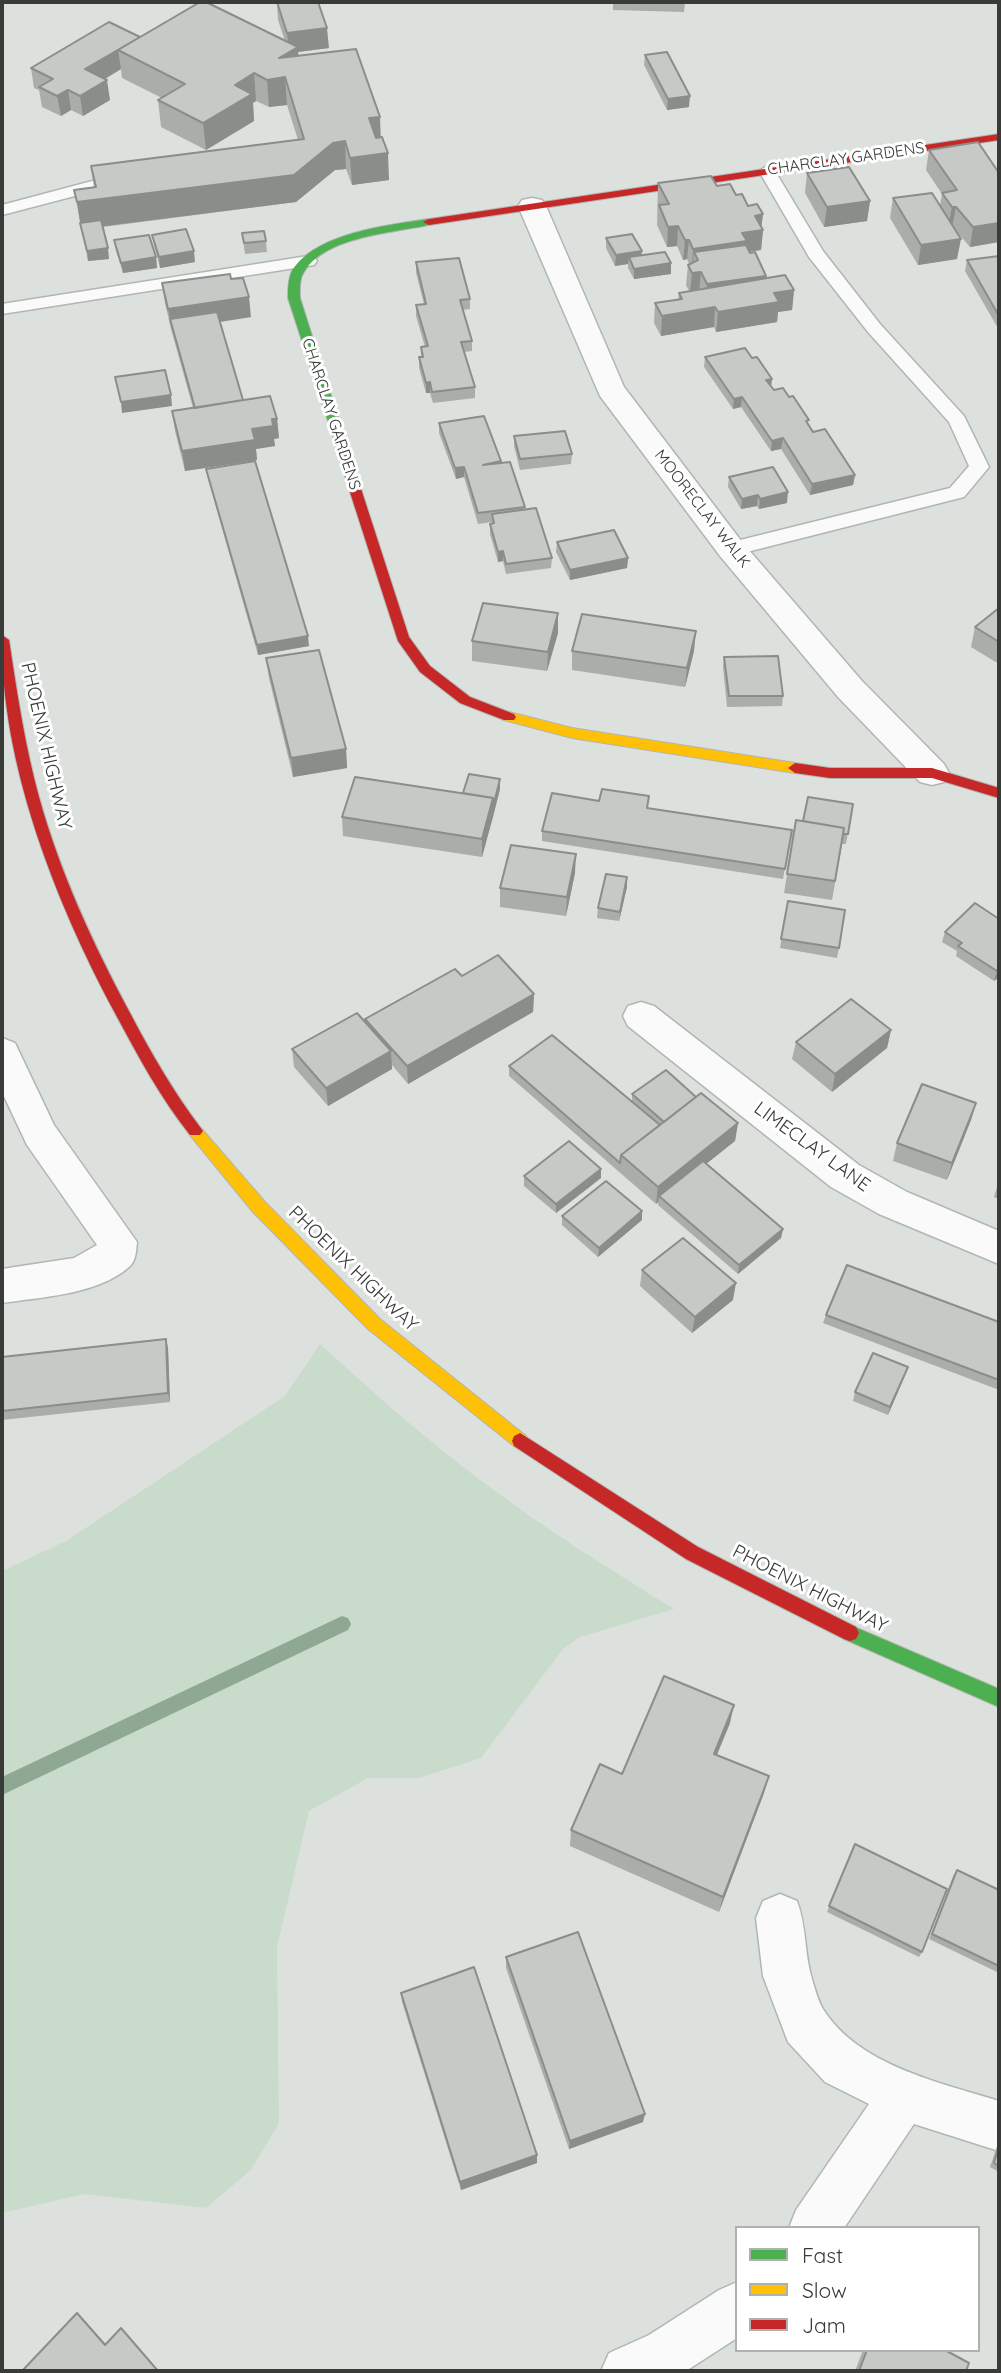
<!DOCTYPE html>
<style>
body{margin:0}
#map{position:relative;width:1001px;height:2373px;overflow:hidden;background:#dde1dd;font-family:Quicksand,sans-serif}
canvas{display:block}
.frame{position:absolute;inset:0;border:4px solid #383b38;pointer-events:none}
.legend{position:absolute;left:735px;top:2226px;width:245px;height:126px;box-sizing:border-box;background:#fff;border:2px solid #afb1af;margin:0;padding:9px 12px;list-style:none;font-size:21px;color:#383b38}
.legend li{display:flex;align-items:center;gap:14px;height:35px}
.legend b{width:35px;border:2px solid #afb1af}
</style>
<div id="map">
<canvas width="1001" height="2373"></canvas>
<div class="frame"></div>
<ul class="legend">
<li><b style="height:9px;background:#4caf50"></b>Fast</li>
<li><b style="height:9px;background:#ffc107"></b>Slow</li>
<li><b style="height:9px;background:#c62828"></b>Jam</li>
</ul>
</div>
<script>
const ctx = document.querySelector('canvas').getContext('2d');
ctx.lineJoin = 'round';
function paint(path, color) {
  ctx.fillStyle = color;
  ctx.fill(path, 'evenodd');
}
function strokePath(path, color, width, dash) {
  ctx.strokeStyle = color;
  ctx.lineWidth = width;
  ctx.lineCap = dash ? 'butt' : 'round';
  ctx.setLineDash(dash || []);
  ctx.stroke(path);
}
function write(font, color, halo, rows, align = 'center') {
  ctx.font = font + ' Quicksand,sans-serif';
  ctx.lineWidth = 6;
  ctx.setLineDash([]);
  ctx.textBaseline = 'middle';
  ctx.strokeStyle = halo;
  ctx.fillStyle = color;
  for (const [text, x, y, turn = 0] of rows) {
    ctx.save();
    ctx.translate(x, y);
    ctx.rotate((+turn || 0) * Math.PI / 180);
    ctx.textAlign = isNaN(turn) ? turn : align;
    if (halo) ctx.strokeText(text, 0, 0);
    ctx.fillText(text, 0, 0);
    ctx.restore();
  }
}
const green = new Path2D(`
 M320,1344C373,1392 425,1439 483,1482C544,1528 609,1569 674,1609L580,1637L563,1649L481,1758L419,1778H368L309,1811L277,1947L279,2123L251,2170L206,2208L84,2194L2,2213V1571L66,1541L285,1396Z`);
const stream = new Path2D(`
 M342,1616L348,1618L351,1624L348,1630L2,1795V1777Z`);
const lane = new Path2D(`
 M767,166L775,171L823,251L880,324L964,416L989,467L964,497L731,556L724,554L721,549L724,544L950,488L969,466L949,422L868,332L809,257L759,171Z
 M126,172L135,177L132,181L2,215V205Z
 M308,256L314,257L317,261L314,265L2,314V304Z`);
const street = new Path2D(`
 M532,198L542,200L546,206L624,387L742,542L862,681L944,764L949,773L944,782L932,785L920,782L838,697L720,556L600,396L518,206L522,200Z
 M641,1002L654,1006L859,1165L907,1192L999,1231V1264L879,1214L831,1187L628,1026L623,1016L628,1006Z
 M2,1038L15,1043L54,1125L137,1242C136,1251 136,1261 129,1267C97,1295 41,1297 2,1303V1269L74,1258L97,1245L27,1145L2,1092Z
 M780,1894L797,1901C807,1927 804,1954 812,1979C815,1989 818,2001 823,2009C859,2066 939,2082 999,2101V2151L914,2124L844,2228H789L796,2210L869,2104L825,2082L788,2042L763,1976L756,1918L763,1901Z
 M737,2282V2338L686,2371H601L609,2353L649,2335L719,2290Z`);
const fast = new Path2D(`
 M429,219L435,222L433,224C396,233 326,235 304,272C299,279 300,289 300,298L351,458L349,461H341L288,298C288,289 288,279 292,271C315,233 389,225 429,219Z
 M850,1625L999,1689V1707L844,1639L841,1633L844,1627Z`);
const slow = new Path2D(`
 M509,712L572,728L795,763L802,768L795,773L572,738L504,720L502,717L504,714Z
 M195,1125L200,1127L265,1202L380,1319L526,1436L528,1441L526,1446L520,1449L514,1446L368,1329L253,1212L190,1135L187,1131L190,1127Z`);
const jam = new Path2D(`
 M999,134V140L429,225L423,222L429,219Z
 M345,454L351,458L409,637L430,666L470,697L514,714L516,717L514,720H504L460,703L420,672L398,641L339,458Z
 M2,635L9,640C17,693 25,746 39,797C60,873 93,944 130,1013C151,1053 173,1091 200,1127L203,1131L200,1135H190C160,1097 138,1056 115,1013C56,903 0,762 2,635Z
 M795,763L830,768H932L999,788V798L932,778H830L795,773L788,768Z
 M520,1433L698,1547L856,1627L859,1633L856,1639L850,1641L844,1639L686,1559L514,1446L512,1441L514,1436Z`);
const wall = new Path2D(`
 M277,2L329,48L298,52L299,56L381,138L389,180L352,185L346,169L335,170L296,202L103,227L109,259L88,261L74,190L94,188L91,166L298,140L287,105L269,107L256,101L253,103L254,121L206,150L161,127L158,100L162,98L122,78L121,69L105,79L110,100L83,116L71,110L61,116L42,107L39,90L34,88L31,68L140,38L285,41L278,20Z
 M613,2H685L684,12L613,10Z
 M645,55L689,107L667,110L644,65Z
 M929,150L999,173V242L970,247L957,232V259L918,265L890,218L893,198L940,205L942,194L926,170Z
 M807,173L870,201L867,221L824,227L805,193Z
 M658,183L717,186L736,195L748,206L763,214L761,226L763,230L761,250L749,251L766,276V278L794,290L792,310L778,312L777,322L716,332L714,327L661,336L654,323L655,303L678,300L679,293L689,291L686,285L688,265L689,264L687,259L683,260L677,246L667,247L657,225Z
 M242,233L266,241L267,252L245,254Z
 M152,235L195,262L160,268L154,245Z
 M606,238L641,256L671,263V274L634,279L628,268V264L615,266L606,248Z
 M114,240L156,257L157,268L123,273L116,251Z
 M999,256V330L965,271L967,260Z
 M416,262L470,299V309L463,310L472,341V351L464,352L475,387V398L433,403L430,393H426L419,368V357H421V347H425L416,316V305L424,304L416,273Z
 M231,279L251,317L220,322L243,400L277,419L279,438L274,439L275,446L256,449L257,460L185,471L175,431L172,411L193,408L171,329L165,303L162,283Z
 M705,357L771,387L855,475L853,485L810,495L781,449L771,451L741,407L733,409L704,367Z
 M439,423L501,463L525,507V510L552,558L551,568L506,574L503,561L498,562L490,534V524H492V522L478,524L464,477L456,479L439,433Z
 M514,436L572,454L571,464L520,470L514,446Z
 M206,469L309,646L258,655L208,479Z
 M729,477L787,503L759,509L757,506L741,509L728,487Z
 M557,542L628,558L627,568L570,580L556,552Z
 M999,608V664L971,647L975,627Z
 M558,633L547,671L472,661V641Z
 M572,651H694L685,687L572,670Z
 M724,657L783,696L782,706L727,707L723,667Z
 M266,658L346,749L347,768L293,777L269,678Z
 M500,789L482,857L343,836L342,817L463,793Z
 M599,801L792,830L783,879L542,841V831Z
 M853,804L846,844H842L832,900L784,893L796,820L803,821Z
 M575,873L566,916L500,907V888Z
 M627,877V887L619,921L597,918L598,908Z
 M788,901L839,948L837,958L780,948Z
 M999,919V979L998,978L994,981L956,956L957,951L942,942L945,932Z
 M462,976L534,994L533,1012L408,1084L392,1065V1069L328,1106L294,1067L292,1049L365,1022V1019Z
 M891,1030L887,1048L832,1092L792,1059L796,1042Z
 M509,1066L632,1101V1094L696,1097L738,1123L735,1141L706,1164L783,1229L781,1238L738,1274L658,1205V1202L656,1204L509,1076Z
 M976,1103L971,1120L947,1180L893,1161L897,1143Z
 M601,1169V1178L556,1213L524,1186V1176Z
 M999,1180V1199L994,1197Z
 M562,1216L642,1220L598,1257L562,1225Z
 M642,1270L733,1300L692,1333L640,1286Z
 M826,1315L999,1322V1390L823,1323Z
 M166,1339L168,1348L170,1402L2,1420V1357Z
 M905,1375L888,1415L853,1401L855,1392Z
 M730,1723L717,1755L764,1793L719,1912L570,1846L571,1830L622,1774Z
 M855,1844L922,1952L919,1957L827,1912Z
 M957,1870L999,1890V1973L929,1939L953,1876Z
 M506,1957L643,2122L569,2149L506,1968Z
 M401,1993L537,2163L461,2190L402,2002Z
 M999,2140V2172L990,2167Z
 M863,2350H945L966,2371H855Z`);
const shadedWall = new Path2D(`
 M327,28L329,48L298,52L300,75L285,77L287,105L269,107L267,80L279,58L289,53L287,33Z
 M140,37L142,56L118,50L121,69L88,89L85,69Z
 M254,73L256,101L253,103L254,121L206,150L203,123L235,85Z
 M107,80L110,100L83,116L80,96Z
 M68,90L71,110L61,116L57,96Z
 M690,96L689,107L667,110L668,99Z
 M380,117L381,144L371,145L369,118Z
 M345,141L346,169L335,170L296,202L81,229L77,202L333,143Z
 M388,153L389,180L352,185L350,158Z
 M870,201L867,221L824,227L827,207Z
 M952,207H956L952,227H948Z
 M763,214L761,230H763L761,250L698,260L694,252L693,269H692L693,249L742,233L755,216Z
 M999,223V242L970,247L973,227Z
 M678,226L677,246L667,247L668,227Z
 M961,239L957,259L918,265L921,245Z
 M685,240H689L687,259L683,260Z
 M108,248L109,259L88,261L87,251Z
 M194,251L195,262L160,268L159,257Z
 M642,251L641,262L629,257L628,264L615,266L616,255Z
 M156,257L157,268L123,273L121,263Z
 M671,263V274L634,279V269Z
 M701,272L699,292L690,293L692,273Z
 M766,276L764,296L705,304L707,284Z
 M794,290L792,310L778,312L777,322L716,332L718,312L774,293Z
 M249,297L251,317L172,329L168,309Z
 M715,307L714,327L661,336L662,316Z
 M772,379L771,389L766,380Z
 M430,382V393H426V383Z
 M171,395L172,406L122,413L121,402Z
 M742,397L741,407L733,409L734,399Z
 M272,419H277L279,438L274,439L275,446L256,449L257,460L185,471L182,451L252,429Z
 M783,438L781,449L771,451L772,441Z
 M464,467V477L456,479L455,468Z
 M855,475L853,485L810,495L812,484Z
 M788,492L787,503L759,509L760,499Z
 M758,495L757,506L741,509L742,499Z
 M503,551V561L498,562V552Z
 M628,558L627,568L570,580V570Z
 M558,613V633L547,671L548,652Z
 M696,631L694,651L685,687L687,668Z
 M308,636L309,646L258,655L257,645Z
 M346,749L347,768L293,777L291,758Z
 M500,779V789L493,817V807Z
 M493,798V817L482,857V839Z
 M576,854L575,873L566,916L567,897Z
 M627,877V887L619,921L620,912Z
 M999,969L998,978L994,981L997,971Z
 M534,994L533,1012L408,1084L407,1066Z
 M891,1030L887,1048L832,1092L835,1074Z
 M391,1051L392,1069L328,1106L326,1088Z
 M976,1103L971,1120L947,1180L952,1163Z
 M738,1123L735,1141L662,1199L659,1196L658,1202L656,1204L658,1187Z
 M601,1169V1178L556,1213V1204Z
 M642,1211V1220L598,1257L599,1248Z
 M783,1229L781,1238L738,1274L739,1265Z
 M736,1283L733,1300L692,1333L695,1317Z
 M166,1339L168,1348L170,1402L168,1393Z
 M908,1367L905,1375L888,1415L890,1407Z
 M734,1705L730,1723L710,1771L714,1754Z
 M769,1776L764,1793L719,1912L723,1897Z
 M645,2114L643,2122L569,2149L570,2141Z
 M537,2155V2163L461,2190L460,2182Z
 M77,2313L83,2319L111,2350L105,2345Z`);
const building = new Path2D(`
 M200,2H206L298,47L279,58L356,49L380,117L369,118L376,138L382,137L388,153L350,158L345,141L333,143L294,175L77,202L74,190L96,187L91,166L304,139L285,77L267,80L254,73L235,85L252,94L203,123L158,100L185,84L118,50Z
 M277,2H318L327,28L287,33Z
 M109,22L140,37L85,69L107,80L80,96L68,90L57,96L39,87L53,79L31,68Z
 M667,52L690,96L668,99L645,55Z
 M978,142L999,173V223L973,227L956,207H952L942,193L957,190L929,150Z
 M849,167L870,201L827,207L807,173Z
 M711,176L717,186L730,184L736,195L742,194L748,206L757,204L763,214L755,216L763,230L742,233L747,241L693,249L689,240H685L678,226L668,227L659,205L669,204L658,183Z
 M932,193L961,239L921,245L893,198Z
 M101,220L108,248L87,251L80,223Z
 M186,229L194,251L159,257L152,235Z
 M264,231L266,241L244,243L242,233Z
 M632,234L642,251L616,255L606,238Z
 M149,235L156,257L121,263L114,240Z
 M746,245L750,253L755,252L766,276L707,284L701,272L692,273L688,265L698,260L694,252Z
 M665,252L671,263L634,269L629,257Z
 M999,256V316L967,260Z
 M459,258L470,299L460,300L472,341L461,342L475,387L432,392L430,382L426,383L419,357H423L421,347L428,346L416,305L426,304L416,262Z
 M230,274L231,279L243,278L249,297L168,309L162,283Z
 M785,275L794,290L774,293L779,302L718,312L715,307L662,316L655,303L682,299L679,293Z
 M217,312L243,400L195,408L170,319Z
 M745,348L752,358L757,357L772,379L766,380L774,390L783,388L789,397L793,396L809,420L806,421L813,432L825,429L855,475L812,484L783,438L772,441L742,397L734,399L705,357Z
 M165,370L171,395L121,402L115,377Z
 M270,396L277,419H272L273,426L252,429L255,440L182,451L172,411Z
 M484,416L501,461L483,465L510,462L525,507L478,513L464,467L455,468L439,423Z
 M565,431L572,454L520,459L514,436Z
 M255,461L308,636L257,645L206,469Z
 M773,467L788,492L760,499L758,495L742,499L729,477Z
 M536,508L552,558L506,564L503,551L498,552L490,524L494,523L492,514Z
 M614,530L628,558L570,570L557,542Z
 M483,603L558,613L548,652L472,641Z
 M999,608V642L975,627Z
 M582,614L696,631L687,668L572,651Z
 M319,650L346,749L291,758L266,658Z
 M778,656L783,696H729L724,657Z
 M469,774L500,779L493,807V798L463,793Z
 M355,777L493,798L482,839L342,817Z
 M602,789L649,796L647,808L792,830L785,869L542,831L552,793L599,801Z
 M808,797L853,804L848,834H843L844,828L803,821Z
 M796,820L844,828L835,881L787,874Z
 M511,845L576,854L567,897L500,888Z
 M606,874L627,877L620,912L598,908Z
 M788,901L845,910L839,948L781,939Z
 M975,903L999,919V969L997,971L958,946L962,943L945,932Z
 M498,955L534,994L407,1066L365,1019L455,969L462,976Z
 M851,999L891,1030L835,1074L796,1042Z
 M357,1013L391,1051L326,1088L292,1049Z
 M552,1035L660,1125L621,1155L620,1163L509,1066Z
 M666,1070L696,1097L664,1122L632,1094Z
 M922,1084L976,1103L952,1163L897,1143Z
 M701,1093L738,1123L658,1187L621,1155Z
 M569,1141L601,1169L556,1204L524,1176Z
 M703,1161L783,1229L739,1265L659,1196Z
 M606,1181L642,1211L599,1248L562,1216Z
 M683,1238L736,1283L695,1317L642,1270Z
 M847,1265L999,1322V1380L826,1315Z
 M166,1339L168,1393L2,1411V1357Z
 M873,1353L908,1367L890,1407L855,1392Z
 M664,1676L734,1705L714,1754L769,1776L723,1897L571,1830L600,1764L622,1774Z
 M855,1844L947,1889L922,1952L829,1906Z
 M957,1870L999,1890V1966L932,1934Z
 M578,1932L645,2114L570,2141L506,1957Z
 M474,1967L537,2155L460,2182L401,1993Z
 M999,2146V2166L994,2163Z
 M77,2313L105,2345L121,2328L158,2371H22Z
 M867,2350H945L969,2363L966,2371H859Z`);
const farStreetnames = [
 ["CHARCLAY GARDENS",846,159,-8],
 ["CHARCLAY GARDENS",331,414,72],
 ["MOORECLAY WALK",702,509,52]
];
const streetNames = [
 ["PHOENIX HIGHWAY",46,746,77],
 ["LIMECLAY LANE",812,1147,36],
 ["PHOENIX HIGHWAY",353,1269,44],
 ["PHOENIX HIGHWAY",810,1589,27]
];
paint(green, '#c9dbcb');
paint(stream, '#8fa893');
strokePath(lane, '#b2b6b3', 3);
strokePath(street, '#b2b6b3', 3);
strokePath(fast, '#b2b6b3', 2);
strokePath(slow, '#b2b6b3', 2);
strokePath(jam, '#b2b6b3', 2);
paint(lane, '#fafafa');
paint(street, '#fafafa');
paint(fast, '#4caf50');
paint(slow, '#ffc107');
paint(jam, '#c62828');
paint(wall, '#aaadaa');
paint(shadedWall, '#8b8d8b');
paint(building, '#c6c9c6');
strokePath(building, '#8b8d8b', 2);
write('16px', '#383b38', '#fff', farStreetnames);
write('19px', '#383b38', '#fff', streetNames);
</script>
